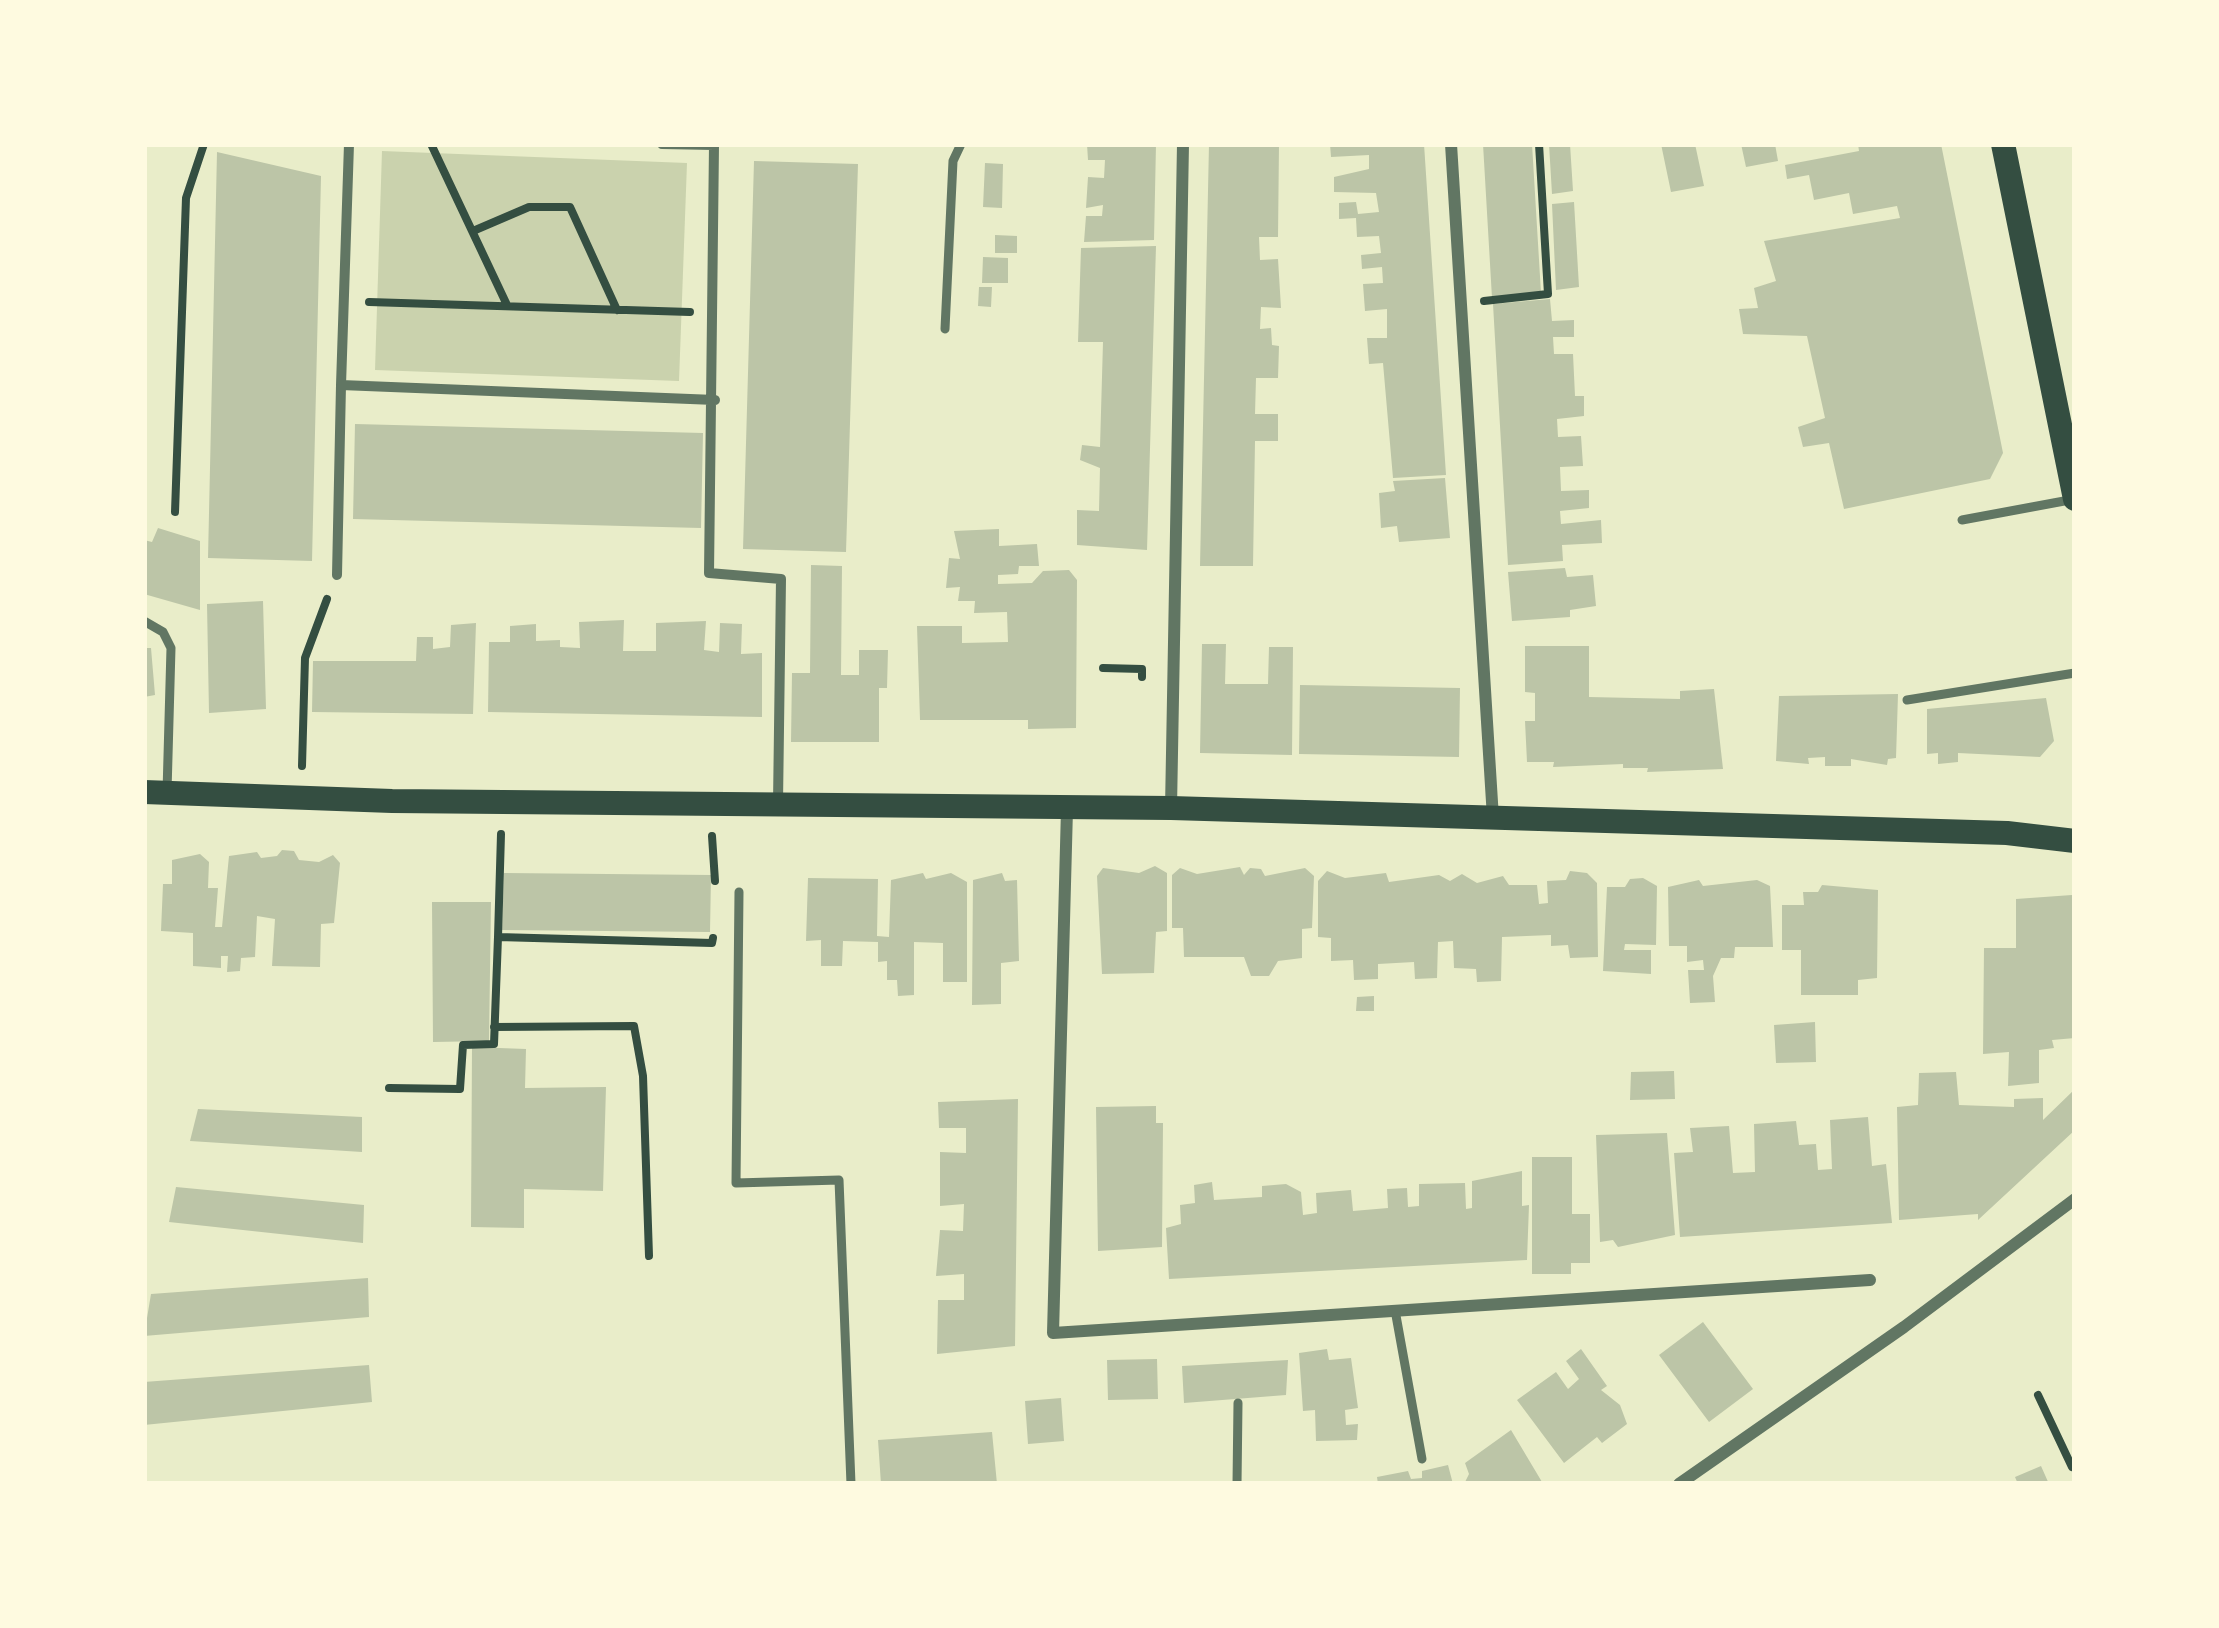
<!DOCTYPE html>
<style>
body{margin:0}
#map{position:relative;width:2219px;height:1628px;overflow:hidden;background:#e9edc9;font-family:Raleway,sans-serif}
canvas{display:block}
.frame{position:absolute;inset:0;border:147px solid #fefae0;pointer-events:none}
</style>
<div id="map">
<canvas width="2219" height="1628"></canvas>
<div class="frame"></div>
</div>
<script>
const ctx = document.querySelector('canvas').getContext('2d');
ctx.lineJoin = 'round';
function paint(path, color) {
  ctx.fillStyle = color;
  ctx.fill(path, 'evenodd');
}
function strokePath(path, color, width, dash) {
  ctx.strokeStyle = color;
  ctx.lineWidth = width;
  ctx.lineCap = dash ? 'butt' : 'round';
  ctx.setLineDash(dash || []);
  ctx.stroke(path);
}
const green = new Path2D(`
 M382,151L687,163L679,381L375,370Z`);
const building = new Path2D(`
 M1087,144H1156L1154,240L1084,242L1086,216H1102L1103,205L1086,208L1088,177L1104,178L1105,160H1088Z
 M1209,144H1279L1278,237H1259L1260,260L1278,259L1281,308L1261,307L1260,329L1271,328L1272,345L1279,346L1278,378H1256L1255,414H1278V441H1255L1253,566H1200Z
 M1330,144H1424L1446,475L1393,478L1383,363L1369,364L1367,338H1387V309L1365,311L1363,284L1383,283L1382,267L1362,269L1361,255L1381,253L1379,236L1357,237L1356,218L1339,219V203L1356,202L1358,214L1379,212L1376,193L1334,192V177L1369,169V155L1331,157Z
 M1483,144H1532L1541,293L1492,298Z
 M1549,144H1570L1573,191L1552,194Z
 M1661,144H1695L1704,186L1671,192Z
 M1741,144H1775L1778,161L1746,167Z
 M1858,144H1941L2003,453L1990,479L1844,509L1829,443L1803,447L1798,427L1825,418L1807,336L1743,334L1739,309L1758,308L1754,288L1776,281L1764,241L1900,218L1897,206L1853,214L1849,193L1814,200L1809,175L1787,179L1785,165L1859,151Z
 M217,152L321,176L312,561L208,558Z
 M754,161L858,164L846,552L743,549Z
 M985,163L1003,164L1002,208L983,207Z
 M1574,202L1579,287L1556,290L1552,204Z
 M995,235L1017,236V253H995Z
 M1156,246L1147,550L1077,545V510L1099,511L1100,468L1080,460L1082,445L1100,447L1103,342H1078L1081,248Z
 M983,257L1008,258V283H982Z
 M979,287H992L991,307L978,306Z
 M1550,299L1552,321L1574,320V337H1553L1554,354H1573L1575,396H1584V416L1557,419L1558,437L1581,436L1583,466L1560,467L1561,491L1589,490V508L1560,511L1561,524L1601,520L1602,543L1562,545L1563,561L1508,565L1493,304Z
 M355,424L703,433L701,528L353,519Z
 M1445,478L1450,538L1399,542L1397,526L1381,528L1379,493L1395,491L1393,481Z
 M158,528L200,541V610L144,594V540L152,542Z
 M999,529V546L1037,544L1039,566H1019L1018,574L998,575V584L1032,583L1043,571L1069,570L1077,580L1076,728L1028,729V720H920L917,626H962V643L1008,642L1007,612L974,613L975,601H958L960,587L946,588L949,558L960,559L954,531Z
 M811,565L842,566L841,675H859V650H888L887,688H879V742H791L792,673H810Z
 M1565,568L1567,577L1593,575L1596,606L1570,610V617L1512,621L1508,572Z
 M263,601L266,709L209,713L207,604Z
 M624,620L623,651H656V623L706,621L704,650L719,652L720,623L742,624L741,654L762,653V717L488,712L489,642H510V626L536,624V641L560,640V647L580,648L579,622Z
 M476,623L473,714L312,712L313,661H416L417,637H433V649L450,647L451,625Z
 M1202,644H1226L1225,684H1268L1269,647H1293L1292,755L1200,753Z
 M1525,646H1589V697L1680,699V691L1714,689L1723,769L1647,772L1648,768H1623V764L1553,767L1554,762H1527L1525,721H1535V693L1525,692Z
 M144,648H151L155,695L144,697Z
 M1300,685L1460,688L1459,757L1299,754Z
 M1898,694L1896,758L1888,759L1887,765L1851,759V766H1825V757L1808,758L1809,764L1776,761L1779,696Z
 M2046,698L2054,741L2040,757L1958,753V762L1938,764V753L1927,754V709Z
 M282,850L294,851L299,860L319,862L333,855L340,863L334,923L321,924L320,967L272,966L275,919L257,916L255,957L241,958L240,971L227,972L228,956H221V968L193,966V933L161,931L163,884H172V860L200,854L209,862L208,888H218L215,927H222L229,856L257,852L261,858L277,856Z
 M1155,866L1167,873V931L1156,932L1154,973L1102,974L1097,876L1103,868L1139,873Z
 M1240,867L1244,875L1250,868L1261,869L1265,876L1305,868L1314,876L1312,928L1302,929V958L1278,961L1269,976H1251L1244,957H1184L1183,928H1172V875L1180,868L1197,874Z
 M1327,871L1345,878L1386,873L1389,882L1439,875L1450,881L1462,874L1477,883L1503,876L1509,885H1537L1539,904L1548,903L1547,881L1566,880L1570,871L1587,873L1597,883L1598,957L1570,958L1568,945L1551,946V935L1502,937L1501,981L1477,982L1476,969L1454,968L1453,941L1438,942L1437,978L1415,979L1414,962L1378,964V979L1354,980L1353,960L1331,961V938L1318,937V881Z
 M504,873L711,875L710,932L502,930Z
 M923,873L926,879L951,873L967,882V982H943V943L914,942V995L898,996L897,980H887V961L878,962V942L843,941L842,966H821V940L806,941L808,878L878,879L877,936L889,937L891,880Z
 M1002,873L1005,881L1017,880L1019,961L1001,963V1004L972,1005L973,880Z
 M1643,878L1657,886L1656,945L1625,944L1624,950H1651V974L1603,971L1607,887H1625L1630,879Z
 M1699,880L1703,886L1757,880L1770,886L1773,947H1735L1734,958H1721L1713,976L1715,1002L1690,1003L1688,970H1704L1703,960L1687,962V946H1669L1668,887Z
 M1822,885L1878,890L1877,978L1858,980V995H1801V950H1782V905H1804L1803,892H1818Z
 M2072,895L2075,1038L2052,1040L2054,1048L2039,1050V1083L2008,1086L2009,1052L1983,1054L1984,948H2016V899Z
 M432,902H491L489,1041L433,1042Z
 M1374,996V1011H1356L1357,997Z
 M1815,1022L1816,1062L1776,1063L1774,1025Z
 M472,1047L526,1049L525,1088L606,1087L603,1191L524,1189V1228L471,1227Z
 M1674,1071L1675,1099L1630,1100L1631,1072Z
 M1956,1072L1959,1105L2014,1107V1099L2043,1098V1120L2075,1089V1130L1978,1220V1214L1899,1220L1897,1107L1918,1105L1919,1073Z
 M1018,1099L1015,1346L937,1354L938,1300H964V1274L936,1276L940,1230L963,1231L964,1204L940,1206V1152L966,1153V1128H939L938,1102Z
 M1156,1106V1123H1163L1162,1247L1098,1251L1096,1107Z
 M198,1109L362,1117V1152L190,1141Z
 M1868,1117L1872,1166L1886,1164L1892,1223L1680,1237L1674,1153L1693,1152L1690,1128L1729,1126L1733,1173L1755,1172L1754,1124L1796,1121L1799,1145L1816,1144L1818,1170L1832,1169L1830,1120Z
 M1667,1133L1675,1235L1618,1247L1613,1240L1600,1242L1596,1135Z
 M1532,1157H1572V1214H1590V1263H1571V1274H1532Z
 M1522,1171V1206L1529,1205L1527,1260L1169,1279L1166,1228L1181,1224L1180,1205L1195,1203L1194,1185L1212,1182L1214,1200L1262,1197V1186L1286,1184L1301,1192L1303,1215L1317,1213L1316,1193L1351,1190L1353,1211L1388,1208L1387,1189L1407,1188L1408,1207L1419,1206V1184L1465,1183L1466,1209L1472,1208V1181Z
 M176,1187L364,1205L363,1243L169,1222Z
 M368,1278L369,1317L144,1336L151,1294Z
 M1703,1322L1753,1389L1709,1422L1659,1355Z
 M1327,1349L1329,1360L1351,1358L1358,1408L1345,1410L1346,1425L1358,1424L1357,1440L1316,1441L1315,1410L1303,1411L1299,1353Z
 M1581,1349L1607,1386L1601,1390L1620,1405L1627,1424L1602,1443L1597,1437L1564,1463L1517,1400L1556,1372L1568,1389L1579,1379L1566,1361Z
 M1157,1359L1158,1399L1108,1400L1107,1360Z
 M1288,1360L1286,1395L1184,1403L1182,1366Z
 M369,1365L372,1402L144,1425V1382Z
 M1061,1398L1064,1441L1028,1444L1025,1401Z
 M1511,1430L1542,1482L1464,1484L1469,1474L1465,1463Z
 M992,1432L997,1484H881L878,1440Z
 M1448,1465L1453,1484H1378L1377,1477L1408,1471L1411,1479L1422,1478V1471Z
 M2041,1466L2049,1484H2018L2015,1477Z`);
const path = new Path2D(`
 M431,144L507,305
 M473,231L529,207H570L617,310
 M1484,301L1548,294L1539,144
 M369,302L690,312
 M175,512L186,198L204,144
 M1103,668L1142,669V677
 M302,766L305,658L327,599
 M501,834L498,937L712,943L713,938
 M712,836L715,881
 M494,1027L634,1026L643,1076L649,1256
 M389,1088L460,1089L463,1045L494,1044L498,937
 M2038,1395L2072,1467`);
const service = new Path2D(`
 M945,329L953,161L961,144
 M1962,520L2075,499
 M144,621L163,632L171,648L167,792
 M1907,700L2075,673
 M739,892L736,1183L839,1180L851,1484
 M1395,1310L1422,1459
 M1237,1484L1238,1403`);
const pedestrian = new Path2D(`
 M349,144L341,385L715,400
 M662,144L714,145L709,573L781,579L778,803
 M337,575L341,385`);
const minor = new Path2D(`
 M1451,144L1493,818
 M1171,808L1183,144
 M1067,809L1053,1333L1870,1280
 M1679,1484L1904,1327L2075,1199`);
const secondary = new Path2D(`
 M2003,144L2075,499
 M144,792L392,801L1171,808L2007,833L2075,841`);
paint(green, '#cad2ad');
paint(building, '#bcc5a7');
strokePath(path, '#344e41', 8);
strokePath(service, '#617663', 9);
strokePath(pedestrian, '#617663', 10);
strokePath(minor, '#617663', 12);
strokePath(secondary, '#344e41', 24);
</script>
